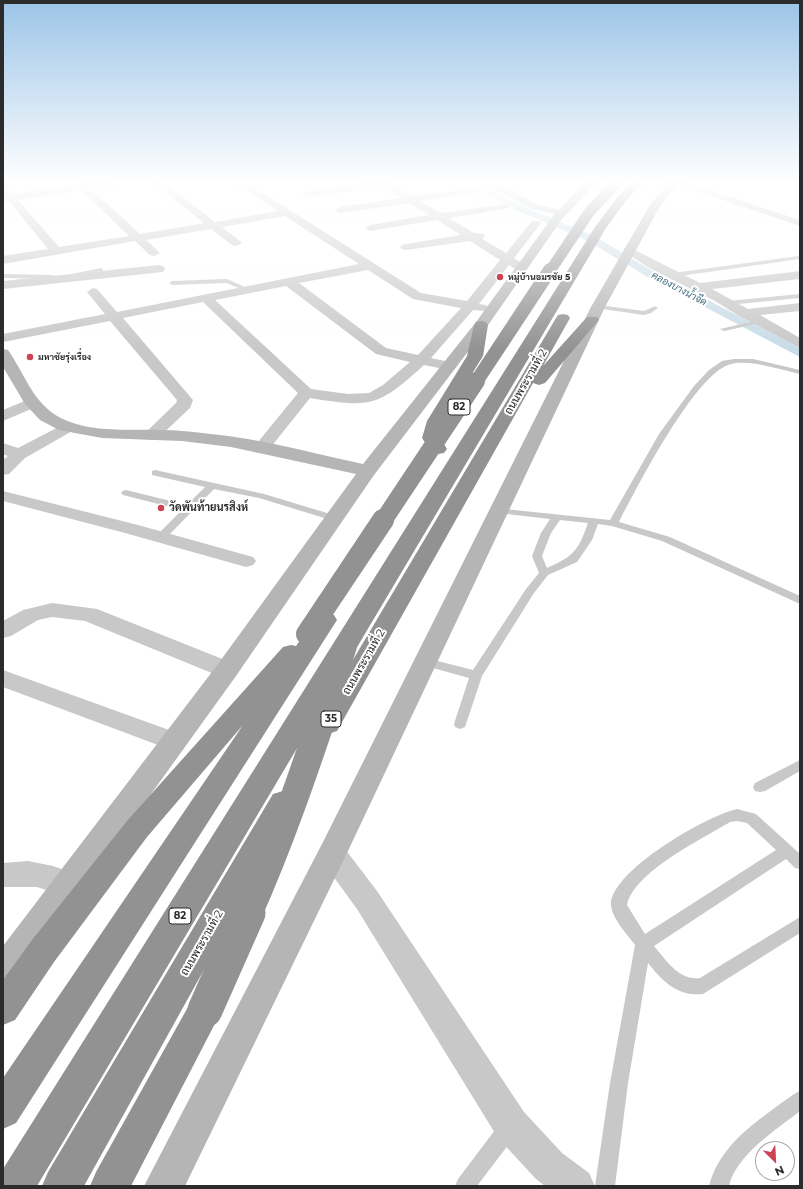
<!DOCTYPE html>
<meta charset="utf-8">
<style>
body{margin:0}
#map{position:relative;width:803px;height:1189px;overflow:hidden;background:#fff;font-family:Montserrat,sans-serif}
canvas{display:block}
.frame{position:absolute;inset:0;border:4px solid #2b2b2b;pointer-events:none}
.north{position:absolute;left:755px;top:1141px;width:40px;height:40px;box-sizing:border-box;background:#fff;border:1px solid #aaa;border-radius:50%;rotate:156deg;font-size:11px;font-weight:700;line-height:16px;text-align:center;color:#2b2b2b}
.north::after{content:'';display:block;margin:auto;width:14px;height:18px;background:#cf4155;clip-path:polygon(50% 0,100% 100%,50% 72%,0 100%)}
</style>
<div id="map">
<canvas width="803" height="1189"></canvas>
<div class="frame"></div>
<div class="north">N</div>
</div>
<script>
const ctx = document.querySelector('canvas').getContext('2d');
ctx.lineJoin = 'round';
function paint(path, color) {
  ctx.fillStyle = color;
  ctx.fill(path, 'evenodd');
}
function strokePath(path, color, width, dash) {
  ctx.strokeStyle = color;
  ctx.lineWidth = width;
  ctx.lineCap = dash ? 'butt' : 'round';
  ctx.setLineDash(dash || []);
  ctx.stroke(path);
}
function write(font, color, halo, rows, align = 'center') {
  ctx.font = font + ' Montserrat,Sarabun,sans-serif';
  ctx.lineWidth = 4;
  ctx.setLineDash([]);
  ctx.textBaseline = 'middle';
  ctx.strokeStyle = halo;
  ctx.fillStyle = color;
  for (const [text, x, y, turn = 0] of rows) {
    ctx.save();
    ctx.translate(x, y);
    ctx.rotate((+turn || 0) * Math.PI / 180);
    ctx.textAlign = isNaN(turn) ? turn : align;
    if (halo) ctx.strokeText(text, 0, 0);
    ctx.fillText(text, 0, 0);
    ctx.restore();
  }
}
const canal = new Path2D(`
 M467,183H478L520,205L596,237L654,272L800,348V357L646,276L588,241L514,209Z`);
const lane = new Path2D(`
 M798,256L800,257V259L673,277L670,275L673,273Z
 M101,268L103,269V271L70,277L67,275Z
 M3,274L53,275L56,277L53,279L3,278Z
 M227,279L249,289L244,290L226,283L172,285L169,283L172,281Z
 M800,294V298L728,305L725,303L728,301Z
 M598,305L644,311L655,306L658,308L651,313L644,315L596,308L595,307Z
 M759,320L761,321V323L724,331L720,329Z
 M734,359H753L800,370V374C780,370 747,358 728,365C693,378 637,487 619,522L670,537L800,596V604L662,541L612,526L598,524L592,540L577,562L548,575L534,593L482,676L465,727L460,729L455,727L454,724L469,678L422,665L420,662L422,659L426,658L473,670L526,589L539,573L532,556L541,533L550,519L498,513L495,512L493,510L495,508L610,520L659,434L694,386L709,370L722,361ZM560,520L588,523C578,551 574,556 547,568L542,556L551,533Z
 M155,470L264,494L337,516L339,518L334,521L259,498L214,489L166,538H158L157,536L158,534L182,510L123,495L121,493L123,491L126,490L187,505L205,487L152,475V471Z
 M800,760V771L765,791L760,792L755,791L753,787L755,783Z
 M737,809L756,814L800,854V869L795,868L786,859L654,946C666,960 679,981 700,978L800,917V933L703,994C678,997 662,981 648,963L628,1083L615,1186H595L610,1083L635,945C627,934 613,920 611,906C608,872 708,815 737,809ZM737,821L747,823L776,850L645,934L627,905C634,872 702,839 730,822Z
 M800,1091V1111C776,1130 736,1155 729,1186H709C720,1143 760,1119 794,1094Z
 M508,1120L515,1122L517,1129L515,1136L477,1186H455L458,1179L501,1122Z`);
const street = new Path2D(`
 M74,183H118L113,186L91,189L140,234L204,223L154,183H165L215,222L278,211L235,183H247L421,293L467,301L500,260L470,241L406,250L402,249L400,247L402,245L406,244L461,235L437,220L370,231L365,228L370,225L429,215L409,203L340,213L335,210L340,207L401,198L383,187L308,197L303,194L308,191L367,183H394L393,184L412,196L477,188L479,190L477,192L474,193L420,201L441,213L509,204L510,206L505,209L449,218L474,233L483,234L485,236L482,239L506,253L532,221H540L541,223L514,258L525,266L523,269H515L509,265L479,304L486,305L488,308L486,311L473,310L431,358L454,363L456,366L454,369L449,370L424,365C378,407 371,408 310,398L267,452L261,453L255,452L253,448L298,393L203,302L123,318L193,400L190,408L157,439L151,440L145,439L143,435L176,403L177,400L110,321L3,342V334L105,314L87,292L93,288L97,289L117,312L359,264L285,216L222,227L240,241L242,243L236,246L232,245L211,229L146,240L160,253L154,256L150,255L135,241L3,264V256L48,249L9,201L3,202L4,196L3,186L7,187L14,194L76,185ZM81,190L129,236L59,247L18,200ZM368,270L413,299L461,308L418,355L386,348L299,283ZM286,286L376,354L410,362L383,385L369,393L348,394L311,389L215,300Z
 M482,183H495L539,205L566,211L567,213L562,216L532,209Z
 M672,183H687L800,220V226Z
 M629,247L700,283L800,271V279L712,289L748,309L800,303V311L760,315L800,338V348L739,316L715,301L649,268L625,252L623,250L625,248Z
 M159,265L163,266L165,269L163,272L3,289V281Z
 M32,398L38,400L40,403L38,406L3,421V410Z
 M68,422L74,424L76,427L74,430L25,458L9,474L3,475V460L8,456L3,454V443L18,448Z
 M3,491L138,525L253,557L256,561L253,565L246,567L125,533L3,501Z
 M52,603L97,609L235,664L239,670L235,676L227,678L219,676L85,621L52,617L38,620L11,636L3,638V621L23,610Z
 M3,670L183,735L187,742L183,749L174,751L3,687Z
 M332,841L342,845L377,891L524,1112L562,1153L589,1173L595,1186H545L536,1179L498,1138L357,909L322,861L318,853L322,845Z
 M28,861L53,866L78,875L83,884L78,893L68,897L37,887H3V863Z`);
const secondary = new Path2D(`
 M585,183H596L562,219L486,328L374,475L236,676L15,983L3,988V946L218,664L356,474L231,447L182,441L102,438L59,430L40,420L25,404L3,367V349L8,350C25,374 33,404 61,418C90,433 129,429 160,430C177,430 194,432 211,434C262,439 312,453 363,464L476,322L554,215Z
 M668,183H678L660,206L605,307L347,853L185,1186H144L322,844L591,307L650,205Z`);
const highway = new Path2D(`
 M631,183H642L625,202L606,228L37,1186H3V1169L595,227L617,198Z
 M563,314L568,315L570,318L543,366L587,317H597L599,320L545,383L539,385L533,383L337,731L328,734L319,731L315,724L319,717L556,318L558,315Z
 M481,321L486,322L488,325L483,356L443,421L440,438L447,449L444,453L438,454L432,453L422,438L427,421L467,356L474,325L476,322Z
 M326,613L334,615L337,620L16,1123L3,1129V1078L243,725L147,837L54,962L15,1020L3,1025V980L32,940L127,821L283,647L291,645L296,646L318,615Z
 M283,791L293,794L297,802L84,1186H42L48,1172L273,794Z
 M205,993L217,998L222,1010L131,1186H90L96,1172L193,998Z`);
const highwayBridgeFar5 = new Path2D(`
 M550,271L590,211L617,183`);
const highwayBridgeFar4 = new Path2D(`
 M476,382L550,270`);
const highwayBridgeFar3 = new Path2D(`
 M383,521L476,381`);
const highwayBridgeFar2 = new Path2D(`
 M307,634L383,520
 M330,695L346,646`);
const highwayBridgeFar1 = new Path2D(`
 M248,914C280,842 305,769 330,694`);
const highwayBridge = new Path2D(`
 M205,1010L248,913`);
const markers = [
 [500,277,4,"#cf4155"],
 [30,357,4,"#cf4155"],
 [161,508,4,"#cf4155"]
];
const farPoinames = [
 ["หมู่บ้านอมรชัย 5",508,277],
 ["มหาชัยรุ่งเรื่อง",38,357]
];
const farWaternames = [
 ["คลองบางน้ำจืด",679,289,28]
];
const shields = [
 [459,407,22],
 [331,719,20],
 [180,916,22]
];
const shieldNames = [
 ["82",459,407],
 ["35",331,719],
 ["82",180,916]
];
const streetNames = [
 ["ถนนพระรามที่ 2",526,382,-60],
 ["ถนนพระรามที่ 2",364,662,-60],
 ["ถนนพระรามที่ 2",202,943,-60]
];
const poiNames = [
 ["วัดพันท้ายนรสิงห์",169,508]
];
paint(canal, '#c8dce6');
paint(lane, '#c8c8c8');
paint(street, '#c8c8c8');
paint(secondary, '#b5b5b5');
paint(highway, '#929292');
strokePath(highwayBridgeFar5, '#929292', 11);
strokePath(highwayBridgeFar4, '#929292', 14);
strokePath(highwayBridgeFar3, '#929292', 18);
strokePath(highwayBridgeFar2, '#929292', 22);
strokePath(highwayBridgeFar1, '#929292', 28);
strokePath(highwayBridge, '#929292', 35);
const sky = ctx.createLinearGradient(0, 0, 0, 350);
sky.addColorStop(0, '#9bc4e7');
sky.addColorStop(0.52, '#fff');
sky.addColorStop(1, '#ffffff00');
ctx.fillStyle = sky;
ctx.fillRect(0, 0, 803, 350);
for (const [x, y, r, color] of markers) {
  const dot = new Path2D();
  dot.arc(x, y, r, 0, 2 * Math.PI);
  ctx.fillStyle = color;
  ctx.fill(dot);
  strokePath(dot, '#fff', 1.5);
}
write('bold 9px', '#2b2b2b', '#fff', farPoinames, 'left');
write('italic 10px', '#446f83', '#fff', farWaternames);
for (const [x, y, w] of shields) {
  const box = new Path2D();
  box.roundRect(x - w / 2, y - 8, w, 16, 3);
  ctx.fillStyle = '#fff';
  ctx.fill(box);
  strokePath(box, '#2b2b2b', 1);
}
write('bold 10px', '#2b2b2b', null, shieldNames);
write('11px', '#2b2b2b', '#fff', streetNames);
write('bold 11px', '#2b2b2b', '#fff', poiNames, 'left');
</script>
